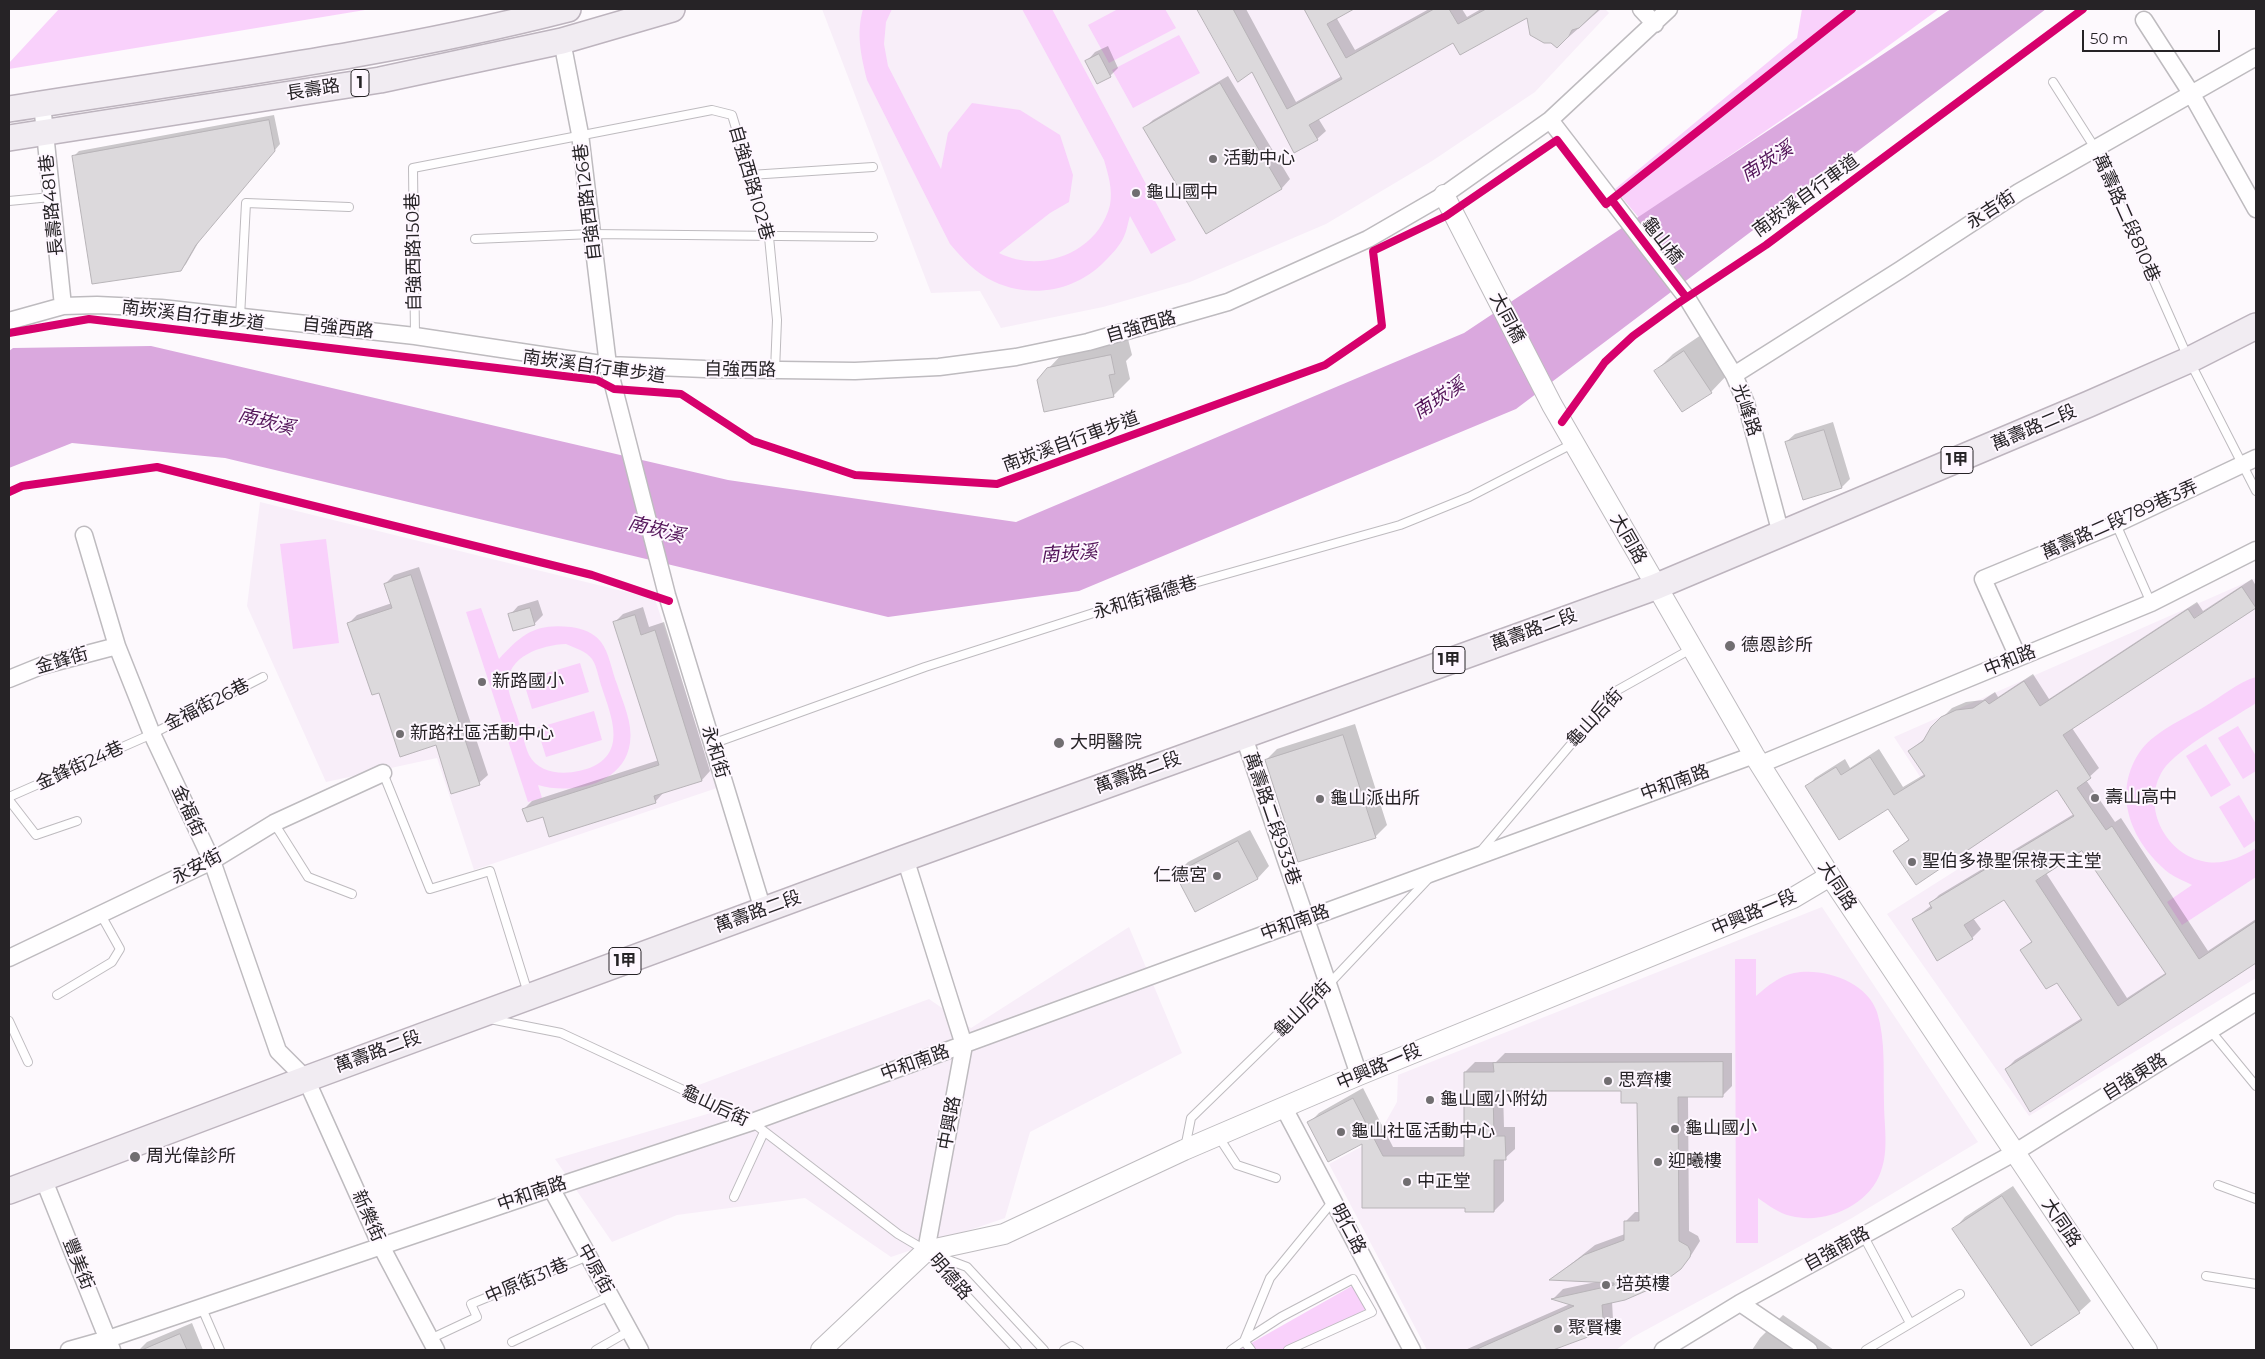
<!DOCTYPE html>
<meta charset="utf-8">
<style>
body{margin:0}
#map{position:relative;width:2265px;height:1359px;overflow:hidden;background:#fdf9fd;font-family:Montserrat,sans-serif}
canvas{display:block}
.frame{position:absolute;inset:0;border:10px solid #262326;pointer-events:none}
.scale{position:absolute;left:2082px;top:30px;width:138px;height:22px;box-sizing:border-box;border:2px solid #262326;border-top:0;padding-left:6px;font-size:15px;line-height:18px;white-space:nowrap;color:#262326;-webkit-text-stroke:4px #fef7ff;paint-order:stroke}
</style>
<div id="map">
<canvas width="2265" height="1359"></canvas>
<div class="frame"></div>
<div class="scale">50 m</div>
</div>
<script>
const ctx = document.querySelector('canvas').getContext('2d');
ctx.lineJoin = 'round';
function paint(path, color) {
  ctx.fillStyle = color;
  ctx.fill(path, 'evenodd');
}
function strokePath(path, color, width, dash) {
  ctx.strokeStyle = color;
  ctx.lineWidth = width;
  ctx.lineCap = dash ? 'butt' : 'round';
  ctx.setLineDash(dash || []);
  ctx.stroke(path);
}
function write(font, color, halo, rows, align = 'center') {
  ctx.font = font + ' Montserrat,"Noto Sans TC",sans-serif';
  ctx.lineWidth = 4;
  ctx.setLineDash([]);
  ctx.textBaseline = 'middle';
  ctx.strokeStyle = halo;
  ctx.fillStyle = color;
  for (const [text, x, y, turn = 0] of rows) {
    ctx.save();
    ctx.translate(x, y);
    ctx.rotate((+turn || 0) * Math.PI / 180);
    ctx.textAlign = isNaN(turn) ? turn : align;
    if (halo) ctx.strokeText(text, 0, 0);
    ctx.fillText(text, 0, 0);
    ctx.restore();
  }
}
const built = new Path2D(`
 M822,9H1605L1609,13L1535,92L1432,161L1326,224L1190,282L1103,307L1001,328L980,291L931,293Z
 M260,502L655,599L717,788L474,870L437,758L326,782L247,606Z
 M2256,578V978L2029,1116L1887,914L1974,859L1894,737Z
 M1822,907L1978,1142L1852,1218L1633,1337L1616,1350H1427L1329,1164L1376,1139L1397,1102L1398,1075Z
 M1129,927L1182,1053L1030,1132L1005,1218L891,1257L805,1198L677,1215L612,1242L555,1159L714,1112L696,1086L929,999L971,1028Z`);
const green = new Path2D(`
 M59,9H371L9,69V63Z
 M863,9H892L886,22L884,44L888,66L941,169L948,133L972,103L1020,110L1060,135L1073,175L1069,202L1050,213L999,253C1041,274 1098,253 1110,205C1113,189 1108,174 1104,160L1022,9H1052L1176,240L1151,254L1130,216C1128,222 1127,229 1125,234C1121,245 1112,254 1104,262C1073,293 1026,300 987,278C972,269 961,257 950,244L867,80C861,55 856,34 863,9Z
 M1118,9H1165L1176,28L1109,63L1088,25Z
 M1802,9H1939L1873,57L1639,218L1615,189L1797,38Z
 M1179,35L1200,73L1133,108L1112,70Z
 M326,539L339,643L293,649L280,544Z
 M481,608L499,659C522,634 535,623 571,627C583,629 593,632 601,642C609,652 612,672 617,684C623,703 633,723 630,743C624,785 571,795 538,785L542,798L528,802L466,612ZM566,644C575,648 586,651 592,659C597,666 599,680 602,688C610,713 627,750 594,766C575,775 541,778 529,755C524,744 522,730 518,719C515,709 509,696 508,686C506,656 542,645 566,644Z
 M580,663L589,692L532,709L523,680Z
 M2256,677V703C2232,719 2178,748 2163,770C2141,805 2164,852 2202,861C2222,866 2240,858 2256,848V877L2182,925L2167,902L2192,885C2185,881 2176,878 2169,873C2133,844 2111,796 2139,753C2153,732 2182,720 2204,707C2220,698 2238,682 2256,677Z
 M594,711L602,740L546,757L537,728Z
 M2238,726L2256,756V771L2243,779L2218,738Z
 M2206,744L2231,785L2211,797L2186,756Z
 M2239,795L2256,824V840L2244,848L2219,807Z
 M1735,959H1756V996C1768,986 1779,976 1794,973C1824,967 1867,982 1877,1012C1886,1041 1883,1073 1884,1103C1884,1124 1889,1150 1881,1171C1870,1205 1825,1225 1791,1216C1778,1213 1768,1205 1758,1198V1243H1736Z
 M1359,1282L1369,1308L1284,1350H1239Z`);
const water = new Path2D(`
 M1951,9H2046L1516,409L1079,591L888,617L225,458L72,443L9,468V351L13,348L151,346L728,480L1016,522L1464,333Z`);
const shadow = new Path2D(`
 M1199,9H1246L1296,102L1342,76L1305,9H1350L1336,17L1355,50L1429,9H1462L1467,17L1481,9H1601L1557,47L1528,16L1454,42L1318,118L1326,131L1317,139L1295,151L1253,70L1239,80Z
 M1108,46L1118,68L1110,76L1087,61L1095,52Z
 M1228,76L1290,179L1282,188L1206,232L1144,128L1153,120Z
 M274,115L280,144L201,238L186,264L181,270L74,156L79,151Z
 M1701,335L1728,374L1711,392L1656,371L1673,354Z
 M1128,339L1132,355L1126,361L1130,379L1113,396L1048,369L1065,351Z
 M1833,422L1850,479L1842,487L1786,442L1795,434Z
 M419,567L488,775L479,783L379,692L348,624L357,615L392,603L385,584L394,575Z
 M2252,579L2256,586L2255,607L2072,728L2099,768L2086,780L2115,822L2121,818L2208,951L2256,919V961L2030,1111L2006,1069L2015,1060L2082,1018L2057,981L2021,950L2032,941L2004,898L1973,918L1981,929L1972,938L1914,919L1932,905L1931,903L1939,895L2074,814L2057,788L1895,851L1909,839L1889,807L1807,787L1815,778L1845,759L1850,768L1879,749L1903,787L1925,774L1909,751L1927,737L1932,728L1952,708L1966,702L1983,700L1995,692L1998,697L2033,674L2049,699L2197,602L2203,611ZM2083,850L2167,972L2127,998L2046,873Z
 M538,600L543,615L534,624L510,615L518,606Z
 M643,607L649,627L664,622L710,771L702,780L664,792L655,802L543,816L524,809L532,801L659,760L615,622L623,614Z
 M1355,724L1387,825L1375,837L1266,760L1277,749Z
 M1250,830L1269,866L1258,878L1195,910L1176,874L1188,862Z
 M1505,1053H1732V1086L1722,1096H1688L1689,1231L1698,1236L1700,1241L1690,1257L1680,1268L1612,1301L1613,1320L1603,1330L1550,1350H1465L1570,1304L1554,1298L1563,1289L1596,1282L1552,1279L1595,1245L1625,1234V1222L1635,1212H1640L1639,1101L1622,1090H1503L1504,1127H1515V1149L1504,1159V1201L1494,1211L1466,1207H1363V1142L1309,1123L1319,1113L1363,1088L1393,1147H1466L1465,1072L1475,1062H1496Z
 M2013,1186L2091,1301L2079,1312L1954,1229L1965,1217Z
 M1783,1315L1834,1350H1752L1760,1338Z
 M192,1323L203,1350H139L147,1342Z`);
const building = new Path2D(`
 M1197,9H1233L1287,109L1342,79L1304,9H1354L1327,24L1346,58L1434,9H1449L1458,24L1486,9H1599L1579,28L1572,30L1569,36L1557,48L1551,43H1544L1530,35L1527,18L1460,55L1453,43L1309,125L1318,140L1294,153L1252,72L1238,82Z
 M1099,54L1111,77L1097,84L1085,61Z
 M1220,83L1282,189L1206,234L1143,128Z
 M269,120L275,151L196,245L181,271L92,284L72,156Z
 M1684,351L1712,393L1682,412L1654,371Z
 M1111,355L1115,374L1109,375L1114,397L1044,412L1037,380L1047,368Z
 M1824,430L1842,488L1803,500L1785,442Z
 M411,575L480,785L451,794L436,745L400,757L379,693L372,695L347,623L392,608L384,584Z
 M2242,587L2256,608L2063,735L2091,778L2077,788L2106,830L2112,826L2199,959L2256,921V963L2030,1112L2005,1069L2082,1020L2057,983L2046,989L2020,950L2032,942L2004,900L1964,925L1973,939L1937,961L1912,919L1932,908L1929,903L2074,816L2057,790L1916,885L1893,851L1909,840L1888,809L1839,840L1805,786L1836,767L1841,775L1870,757L1894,795L1925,776L1908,751L1923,741L1931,727L1941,717L1956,710L1973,708L1985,700L1989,704L2024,681L2040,706L2188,609L2194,618ZM2082,851L2166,974L2118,1006L2036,881Z
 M530,608L535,625L513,631L508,614Z
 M635,615L641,635L655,630L702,781L654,796L656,803L549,837L543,817L527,822L522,809L659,765L613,622Z
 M1343,735L1376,838L1298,862L1265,760Z
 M1238,841L1258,879L1195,912L1175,874Z
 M1723,1062V1097H1678L1679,1241L1688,1246L1691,1252L1690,1257L1681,1269L1666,1280L1648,1290L1625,1300L1602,1305L1604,1331L1553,1350H1475L1574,1306L1551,1299L1614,1285V1283L1549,1280L1584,1255L1624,1240V1221H1639L1637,1103H1621V1091H1493L1494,1136H1505L1506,1160H1494V1212H1465V1208H1362V1144L1328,1162L1307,1122L1353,1098L1383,1156H1464V1072H1494L1493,1063Z
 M2002,1196L2080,1313L2031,1346L1952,1229Z
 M180,1334L187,1350H142Z`);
const service = new Path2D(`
 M2053,82L2095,148L2189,360L2256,491
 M750,175L873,167
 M9,201L51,197
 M475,239L592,234L873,237
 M240,317L246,203L349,207
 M415,336L413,168L712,110L732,115L769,237L777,320L775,371
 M2116,524L2151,603
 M712,744L925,667L1134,600L1400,525L1469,497L1574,443
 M383,773L430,889L490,871L528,993
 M9,797L152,734L263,677
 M9,800L36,835L77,821
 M274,823L308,877L352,894
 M1480,852L1616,691L1691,649
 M57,995L112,962L120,949L101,915
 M490,1019L561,1033L752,1122L898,1234L925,1250
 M9,1021L28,1062
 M2210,1030L2256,1086
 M1218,1136L1237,1165L1276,1178
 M1185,1148L1191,1118L1328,985L1429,878
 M2218,1185L2256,1199
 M734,1197L764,1132
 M1863,1235L1910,1323
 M927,1253L1017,1350
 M935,1255L967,1267L1044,1350
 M2206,1276L2256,1284
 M201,1306L220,1350
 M430,1339L477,1317L471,1304L588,1256
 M512,1342L610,1296
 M596,1350L629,1331
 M1064,1350L1072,1346L1079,1350
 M1231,1350L1244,1341L1270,1278L1333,1201
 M1251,1350L1244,1341L1281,1317L1353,1279L1372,1312L1288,1350
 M1866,1350L1960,1294`);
const minor = new Path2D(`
 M1641,9L1655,24
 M2144,20L2191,93L2256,209
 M562,41L580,134L608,365L667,595L763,910
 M42,104L63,306
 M1550,120L1687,298L1734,375L1746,403L1781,534
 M9,321L63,306L97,305L161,308L415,336L608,365L705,369L855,371L939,367L1016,357L1088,342L1228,302L1368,239L1444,195L1550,120L1669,9
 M1734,375L1900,270L2019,192L2256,57
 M84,535L117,646L152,734L212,861L278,1051L306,1079L381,1246L436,1350
 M2018,657L1983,579L2116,524L2256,458
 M9,679L41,666L117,646
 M1243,734L1359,1075
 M1761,764L2151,603L2256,550
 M905,858L964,1045L926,1251
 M9,958L212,861L274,823L383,773
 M1284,1108L1412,1350
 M43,1178L112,1350
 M551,1188L640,1350
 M1740,1303L1809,1350
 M69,1350L108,1339L573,1181L752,1122L1754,755
 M1663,1350L1740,1303L2014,1153L2256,1002`);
const tertiary = new Path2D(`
 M1444,195L1552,405L1754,755L1830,876L2147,1350
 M821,1350L926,1251L1004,1234L1184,1150L1359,1075L1793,898L1830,876`);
const primary = new Path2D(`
 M9,109C196,79 385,56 568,9
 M9,138L380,80L562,41L672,9
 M9,1191L306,1079L905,858L1655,587L2089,404L2189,360L2256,326`);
const cycleway = new Path2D(`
 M1614,203L1686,297
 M9,333L89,319L597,380L614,389L681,394L753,441L855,475L997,484L1325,365L1382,326L1373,251L1446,216L1557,140L1606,204L1852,9
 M1562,422L1605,362L1633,336L1677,304L1766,245L2083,9
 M9,492L22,486L157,467L592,575L669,601`);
const markers = [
 [1213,159,5,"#716e71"],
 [1136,193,5,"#716e71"],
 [1730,646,6,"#716e71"],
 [482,682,5,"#716e71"],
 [400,734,5,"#716e71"],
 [1059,743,6,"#716e71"],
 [2095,798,5,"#716e71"],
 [1320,799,5,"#716e71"],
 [1912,862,5,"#716e71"],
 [1217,876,5,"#716e71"],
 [1608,1081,5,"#716e71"],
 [1430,1100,5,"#716e71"],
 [1675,1129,5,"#716e71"],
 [1341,1132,5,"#716e71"],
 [135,1157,6,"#716e71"],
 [1658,1162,5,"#716e71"],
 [1407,1182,5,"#716e71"],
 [1606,1285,5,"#716e71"],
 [1558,1329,5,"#716e71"]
];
const shields = [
 [360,83,18],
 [1957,460,32],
 [1449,660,32],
 [625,961,32]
];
const shieldNames = [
 ["1",360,83],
 ["1甲",1957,460],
 ["1甲",1449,660],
 ["1甲",625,961]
];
const streetNames = [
 ["長壽路",313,90,-9],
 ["自強西路102巷",751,183,74],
 ["南崁溪自行車道",1806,196,-36],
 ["自強西路126巷",588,202,-97],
 ["長壽路481巷",52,205,-96],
 ["永吉街",1991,210,-33],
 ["萬壽路二段810巷",2126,218,66],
 ["龜山橋",1662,241,52],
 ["自強西路150巷",414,252,-91],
 ["南崁溪自行車步道",193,316,7],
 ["大同橋",1507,318,62],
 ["自強西路",1141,327,-16],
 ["自強西路",338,328,6],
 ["南崁溪自行車步道",594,367,8],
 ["自強西路",740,370,1],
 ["光峰路",1746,410,71],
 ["萬壽路二段",2034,428,-23],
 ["南崁溪自行車步道",1071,442,-20],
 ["萬壽路二段789巷3弄",2120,520,-24],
 ["大同路",1628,539,60],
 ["永和街福德巷",1145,598,-17],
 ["萬壽路二段",1534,630,-20],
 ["金鋒街",62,661,-16],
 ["中和路",2010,661,-22],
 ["金福街26巷",207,705,-27],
 ["龜山后街",1595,718,-47],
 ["永和街",715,752,73],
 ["金鋒街24巷",80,766,-24],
 ["萬壽路二段",1138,773,-20],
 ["中和南路",1675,783,-20],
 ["金福街",188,811,65],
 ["萬壽路二段933巷",1272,819,71],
 ["永安街",197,867,-28],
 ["大同路",1837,886,57],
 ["萬壽路二段",758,912,-20],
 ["中興路一段",1754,913,-23],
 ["中和南路",1295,923,-20],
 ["龜山后街",1303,1009,-45],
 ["萬壽路二段",378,1052,-20],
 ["中和南路",915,1063,-20],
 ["中興路一段",1379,1067,-23],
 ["自強東路",2135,1077,-32],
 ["龜山后街",715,1106,25],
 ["中興路",950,1123,-80],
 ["中和南路",532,1194,-19],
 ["新樂街",368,1216,66],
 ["大同路",2061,1223,56],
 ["明仁路",1348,1229,62],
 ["自強南路",1837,1249,-29],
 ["豐美街",78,1264,68],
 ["中原街",595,1269,61],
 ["明德路",950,1277,49],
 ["中原街31巷",527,1281,-23]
];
const poiNames = [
 ["活動中心",1223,159],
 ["龜山國中",1146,193],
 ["德恩診所",1741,646],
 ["新路國小",492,682],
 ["新路社區活動中心",410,734],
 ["大明醫院",1070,743],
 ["壽山高中",2105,798],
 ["龜山派出所",1330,799],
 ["聖伯多祿聖保祿天主堂",1922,862],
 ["仁德宮",1207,876,"right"],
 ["思齊樓",1618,1081],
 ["龜山國小附幼",1440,1100],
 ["龜山國小",1685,1129],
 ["龜山社區活動中心",1351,1132],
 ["周光偉診所",146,1157],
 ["迎曦樓",1668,1162],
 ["中正堂",1417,1182],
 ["培英樓",1616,1285],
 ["聚賢樓",1568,1329]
];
const waterNames = [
 ["南崁溪",1767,162,-32],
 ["南崁溪",1439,399,-33],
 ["南崁溪",266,422,15],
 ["南崁溪",656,530,15],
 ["南崁溪",1069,554,-4]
];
paint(built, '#f8eef9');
paint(green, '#f9d1fb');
paint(water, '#daa8de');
paint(shadow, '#0003');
paint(building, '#dcd9dc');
strokePath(building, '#b8b4b8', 1);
strokePath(service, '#bebbbf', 10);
strokePath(minor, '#bebbbf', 19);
strokePath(tertiary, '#bebbbf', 22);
strokePath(primary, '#bdb4be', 28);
strokePath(service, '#fffeff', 8);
strokePath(minor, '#fffeff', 16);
strokePath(tertiary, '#fffeff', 20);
strokePath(primary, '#f1ecf2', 25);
strokePath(cycleway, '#d6006c', 8);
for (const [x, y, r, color] of markers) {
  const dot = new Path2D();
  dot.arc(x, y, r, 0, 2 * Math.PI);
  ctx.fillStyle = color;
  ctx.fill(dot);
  strokePath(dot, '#fef7ff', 2);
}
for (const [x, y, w] of shields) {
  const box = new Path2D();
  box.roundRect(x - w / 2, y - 13.5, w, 27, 4);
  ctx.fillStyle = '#fef7ff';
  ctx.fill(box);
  strokePath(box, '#262326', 1);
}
write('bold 16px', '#262326', null, shieldNames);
write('18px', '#262326', '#fef7ff', streetNames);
write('18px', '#262326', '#fef7ff', poiNames, 'left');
write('italic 19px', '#531459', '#fef7ff', waterNames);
</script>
